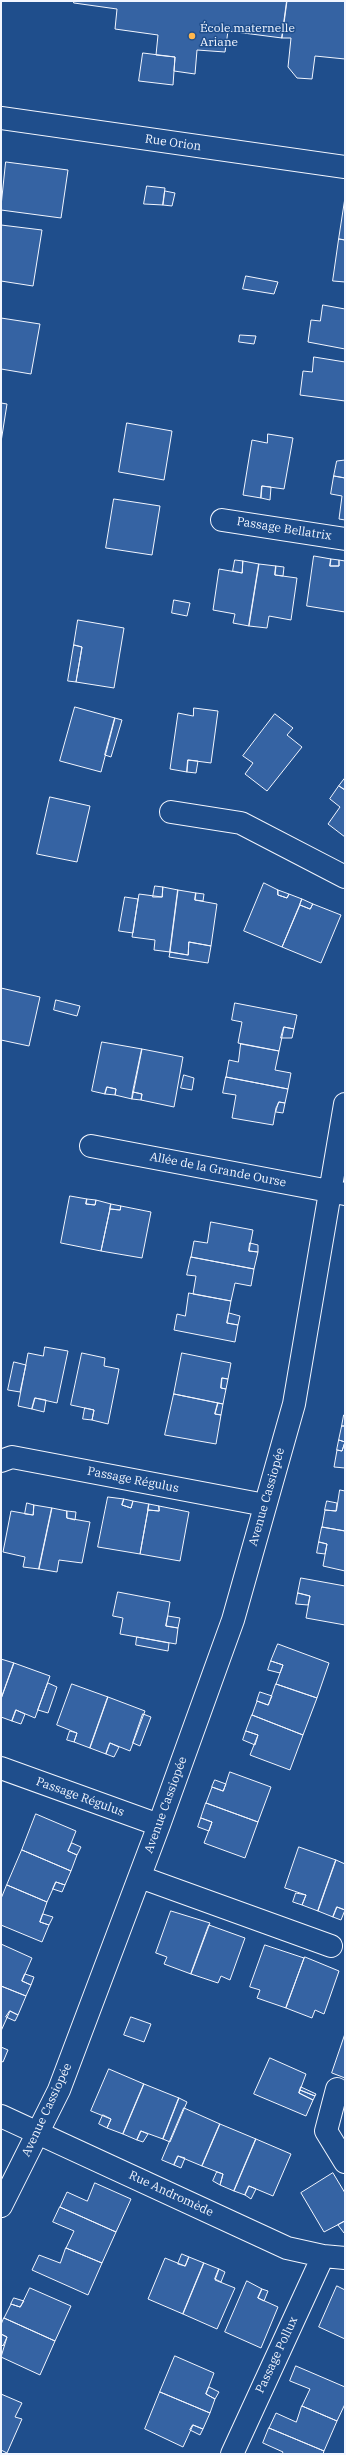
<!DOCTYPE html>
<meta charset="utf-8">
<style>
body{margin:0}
#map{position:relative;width:346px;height:2455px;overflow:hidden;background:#1f4e8c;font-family:"IBM Plex Serif",serif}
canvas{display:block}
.frame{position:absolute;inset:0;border:2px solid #f2f6ff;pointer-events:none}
</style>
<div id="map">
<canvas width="346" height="2455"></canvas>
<div class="frame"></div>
</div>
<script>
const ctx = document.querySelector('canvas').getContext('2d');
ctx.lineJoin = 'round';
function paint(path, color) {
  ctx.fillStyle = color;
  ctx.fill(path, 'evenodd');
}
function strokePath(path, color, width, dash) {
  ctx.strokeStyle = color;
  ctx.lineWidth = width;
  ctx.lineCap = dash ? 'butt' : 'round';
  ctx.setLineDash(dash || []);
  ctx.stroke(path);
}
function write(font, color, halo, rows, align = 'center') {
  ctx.font = font + ' "IBM Plex Serif",serif';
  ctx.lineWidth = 3;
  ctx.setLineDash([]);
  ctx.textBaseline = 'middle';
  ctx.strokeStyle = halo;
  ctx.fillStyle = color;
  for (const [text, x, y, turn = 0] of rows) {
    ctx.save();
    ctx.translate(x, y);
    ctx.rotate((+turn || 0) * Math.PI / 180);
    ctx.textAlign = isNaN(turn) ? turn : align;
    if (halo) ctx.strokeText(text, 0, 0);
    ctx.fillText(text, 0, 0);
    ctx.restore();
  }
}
const building = new Path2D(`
 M74,1H287L282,38L228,31L225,52L197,50L195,74L174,71L175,57L156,55L158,35L115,29L117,9L74,3Z
 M287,1H345V59L315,56L312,79L297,78L288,67L291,38H282Z
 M143,53L175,57L173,85L139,81Z
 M6,162L68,170L61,218L1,210Z
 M147,186L165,188L163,205L144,204Z
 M165,191L175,193L172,206L163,205Z
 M345,198V240L339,239Z
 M1,225L42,230L33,286L1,281Z
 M339,239L345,240V282L333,281Z
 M246,276L278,282L274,294L243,289Z
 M323,305L345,309V349L308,342L311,320L320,321Z
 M1,318L40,324L31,374L1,369Z
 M240,335L256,336L254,344L239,342Z
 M314,357L345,362V401L300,395L303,371L312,372Z
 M1,403L7,404L1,442Z
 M127,423L172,431L164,480L119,472Z
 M268,434L293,438L284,489L262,486L261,498L243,495L252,440L267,443Z
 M337,461L345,460V478L334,476Z
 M334,476L345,478V520L339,519L342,496L331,494Z
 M262,486L271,487L270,500L261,498Z
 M114,499L160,506L152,555L106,548Z
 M314,556L331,559L330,566H339V560L345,561V612L307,606Z
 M331,559L339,560V566H330Z
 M235,560L243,561L242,573L233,571Z
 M243,561L259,564L249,626L233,623L235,614L213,610L219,569L242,573Z
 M259,564L276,566L275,575L297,578L291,620L269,616L267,628L249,626Z
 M276,566L284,567L283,576L275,575Z
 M174,600L190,603L187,616L172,613Z
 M78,620L124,628L114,688L76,682L82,647L74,645Z
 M74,645L82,647L76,682L68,681Z
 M75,707L115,718L101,772L60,761Z
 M194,708L218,711L211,763L188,760L187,772L170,769L178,713L193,716Z
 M275,714L293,728L287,735L302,747L267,791L245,774L253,763L243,756Z
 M115,718L122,720L111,757L105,755Z
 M188,760L198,761L196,773L187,772Z
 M345,778V790L339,786Z
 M339,786L345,790V837L328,824L340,807L330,799Z
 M50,797L90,806L77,862L37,854Z
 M264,883L278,890V895L287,898L289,894L302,899L282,947L244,931Z
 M155,886L163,887L162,897H153Z
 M163,887L178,890L170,952L154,950L155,940L132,937L139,894L162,897Z
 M178,890L196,893L195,900L217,904L211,946L189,942L188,955L170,952Z
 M278,890L289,894L287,898L278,895Z
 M196,893L204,894L203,901L195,900Z
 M125,897L138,899L133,933L119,931Z
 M302,899L313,904L310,909L300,905Z
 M313,904L341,915L321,963L282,947L300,905L310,909Z
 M189,942L211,946L208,963L169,957L170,952L188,955Z
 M1,988L40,997L29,1046L1,1040Z
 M56,1000L80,1006L77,1016L54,1010Z
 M235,1003L297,1015L294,1029L284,1027L279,1051L238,1043L242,1022L232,1020Z
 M284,1027L294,1029L292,1038H281Z
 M102,1042L142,1049L132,1099L115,1095L116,1089L107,1087L105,1094L92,1091Z
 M241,1044L279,1051L275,1070L291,1073L288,1089L226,1077L229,1060L238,1062Z
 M142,1049L183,1057L174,1107L141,1100L142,1094L133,1092Z
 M184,1075L194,1078L192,1090L181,1088Z
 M226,1077L288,1089L285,1103L279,1102L276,1108L273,1125L232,1118L236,1095L223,1093Z
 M107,1087L116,1089L115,1095L105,1094Z
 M133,1092L142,1094L141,1100L132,1099Z
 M279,1102L285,1103L283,1113L276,1112Z
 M70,1196L87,1199L86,1204L95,1205L96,1200L111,1204L101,1251L61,1243Z
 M87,1199L96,1200L95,1205L86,1204Z
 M111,1204L121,1206L120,1210L110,1209Z
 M121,1206L151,1212L142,1258L101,1251L110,1209L120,1210Z
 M211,1222L253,1230L249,1251L258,1252L254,1269L191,1257L194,1241L207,1243Z
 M250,1243L258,1245V1252L249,1251Z
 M191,1257L254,1269L251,1286L235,1283L231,1301L193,1294L196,1276L187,1275Z
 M189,1293L231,1301L227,1323L238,1325L235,1342L174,1330L177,1314L185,1316Z
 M229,1313L240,1316L238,1325L227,1323Z
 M45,1347L68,1351L57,1403L35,1398L32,1409L18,1406L28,1353L43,1356Z
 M82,1353L105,1358L104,1366L119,1369L108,1424L92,1420L94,1410L71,1405Z
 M182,1353L231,1363L228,1379L222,1378L221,1388L226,1389L223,1404L174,1394Z
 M14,1362L26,1365L20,1392L8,1390Z
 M222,1378L228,1379L226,1389L221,1388Z
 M174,1394L218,1403L215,1414L221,1415L216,1444L165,1435Z
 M35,1398L46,1400L44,1412L32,1409Z
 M218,1403L223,1404L221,1415L215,1414Z
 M85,1408L94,1410L92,1420L83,1419Z
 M344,1415H345V1426H342Z
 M342,1426H345V1468L334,1467L337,1450L342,1451L345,1442L339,1440Z
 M339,1440L345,1442L342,1451L337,1450Z
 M340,1490L345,1491V1531L322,1527L325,1510L336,1511Z
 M108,1497L124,1499L122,1505L131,1508L133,1501L149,1504L140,1554L98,1547Z
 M124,1499L133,1501L131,1508L122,1505Z
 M327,1501L337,1503L336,1511L325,1510Z
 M27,1503L34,1505L33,1515L25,1514Z
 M149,1504L159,1506V1511L148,1510Z
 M34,1505L52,1508L39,1569L23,1567L25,1557L3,1552L11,1511L33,1515Z
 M159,1506L189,1512L180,1561L140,1554L148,1510L159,1511Z
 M52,1508L67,1511V1518L90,1522L82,1563L59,1560L57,1572L39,1569Z
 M67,1511L76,1512L75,1520L67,1518Z
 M322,1527L345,1531V1571L323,1566L327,1544L319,1542Z
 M319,1542L327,1544L325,1554L317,1553Z
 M301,1578L345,1586V1625L306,1618L310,1596L298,1593Z
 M118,1592L170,1602L166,1626L178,1628L176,1644L120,1634L123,1618L113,1616Z
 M298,1593L310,1596L308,1605L296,1604Z
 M168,1616L180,1618L178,1628L166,1626Z
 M137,1637L169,1643L168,1651L136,1645Z
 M278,1644L329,1663L317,1698L276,1684L283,1665L271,1661Z
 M1,1659L14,1663L1,1699Z
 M271,1661L283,1665L280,1673L268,1670Z
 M14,1663L50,1676L35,1718L16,1710L12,1721L1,1717V1699Z
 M48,1683L57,1687L48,1713L38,1710Z
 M72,1684L108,1697L90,1748L74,1742L77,1733L57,1725Z
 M276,1684L317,1698L303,1735L252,1715L257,1701L268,1705Z
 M260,1692L272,1696L268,1705L257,1701Z
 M108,1697L145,1711L130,1751L110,1743L106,1754L90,1748Z
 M16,1710L25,1714L21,1724L12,1721Z
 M143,1714L151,1717L140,1746L133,1743Z
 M252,1715L303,1735L290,1770L250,1755L258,1735L246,1731Z
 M70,1731L77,1733L74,1742L67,1740Z
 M246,1731L258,1735L255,1745L243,1740Z
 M110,1743L119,1747L114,1757L106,1754Z
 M230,1772L271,1787L258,1822L206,1803L212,1787L223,1791Z
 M215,1780L226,1784L223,1791L212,1787Z
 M206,1803L258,1822L245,1858L204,1843L212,1822L201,1818Z
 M36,1814L76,1831L68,1851L77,1855L71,1871L22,1850Z
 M201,1818L212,1822L209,1831L198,1827Z
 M72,1843L81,1847L77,1855L68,1851Z
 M299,1847L336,1860L318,1911L302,1905L306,1895L285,1888Z
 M22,1850L71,1871L65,1885L56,1882L47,1902L7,1885Z
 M336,1860L345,1864V1910L337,1907L333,1917L318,1911Z
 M56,1882L65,1885L62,1892L53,1889Z
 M7,1885L47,1902L40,1922L49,1925L42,1942L1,1925V1899Z
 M296,1893L306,1895L302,1905L293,1902Z
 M337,1907L345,1910L341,1920L333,1917Z
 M171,1911L210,1923L191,1974L164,1964L167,1957L156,1953Z
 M43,1914L53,1917L49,1925L40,1922Z
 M209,1925L245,1938L230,1980L221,1976L218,1983L191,1974Z
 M1,1944L32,1958L22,1981L31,1985L26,1996L1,1986Z
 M265,1945L304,1958L286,2008L257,1998L260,1990L250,1987Z
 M305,1957L339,1971L324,2014L315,2010L312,2018L286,2008Z
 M25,1974L34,1977L31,1985L22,1981Z
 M1,1986L26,1996L18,2015L10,2011L1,2031Z
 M10,2011L18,2015L15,2021L6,2017Z
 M131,2017L151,2024L144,2042L124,2035Z
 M345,2034V2078L332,2073Z
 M1,2047L8,2050L3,2062L1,2061Z
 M270,2058L306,2074L299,2093L313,2100L306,2116L254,2094Z
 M109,2069L144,2084L123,2134L107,2128L111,2119L91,2111Z
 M144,2084L179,2098L163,2139L141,2131L137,2140L123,2134Z
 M301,2087L316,2094L315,2096L300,2090Z
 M300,2090L315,2096L313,2100L299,2093Z
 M179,2098L187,2102L170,2142L163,2139Z
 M184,2108L220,2124L202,2166L178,2156L174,2165L162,2160Z
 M103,2115L111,2119L107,2128L99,2124Z
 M220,2124L256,2139L234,2191L220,2185L223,2174L202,2166Z
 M141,2131L148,2134L143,2142L137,2140Z
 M256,2139L291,2154L273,2196L249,2186L245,2195L234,2191Z
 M178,2156L185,2158L181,2168L174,2165Z
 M217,2172L223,2174L220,2185L213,2181Z
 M333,2173L345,2193V2221L324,2232L301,2193Z
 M95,2183L131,2199L116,2232L60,2207L67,2192L87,2201Z
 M249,2186L256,2189L251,2199L245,2195Z
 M60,2207L116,2232L102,2263L66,2248L74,2231L53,2222Z
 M345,2221V2232L344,2233L338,2225Z
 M66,2248L102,2263L88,2295L32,2270L39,2255L60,2263Z
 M182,2254L189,2257L185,2266L178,2264Z
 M189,2257L204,2263L183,2314L148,2299L165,2258L185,2266Z
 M204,2263L219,2269L215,2280L235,2288L217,2329L183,2314Z
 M219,2269L225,2272L221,2282L215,2279Z
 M247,2281L262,2289L258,2298L278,2307L261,2348L225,2332Z
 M337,2286L345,2290V2339L319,2327Z
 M30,2288L71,2306L55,2341L4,2318L11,2304L20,2307Z
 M262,2289L268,2291L264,2301L258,2298Z
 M14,2298L24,2301L20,2307L11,2304Z
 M4,2318L55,2341L40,2375L1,2357L7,2337L1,2334V2325Z
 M1,2334L7,2337L3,2346L1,2344Z
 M175,2356L214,2373L206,2394L215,2399L210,2413L160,2392Z
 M296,2366L345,2387V2404L337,2421L302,2406L310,2389L290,2381Z
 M209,2387L219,2392L215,2399L206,2394Z
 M160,2392L210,2413L203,2429L193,2425L183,2447L145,2429Z
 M1,2394L22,2403L15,2417L22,2419L7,2453L1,2450Z
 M302,2406L337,2421L324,2451L269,2428L276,2413L296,2422Z
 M193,2425L203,2429L200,2435L190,2430Z
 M269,2428L324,2451L323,2454H282L283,2452L263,2443Z`);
const street = new Path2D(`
 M1,118L345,167
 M222,520L345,539
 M171,812L241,823L345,877
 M91,1146L345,1194
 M1,1461L12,1457L265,1505
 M1,1768L159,1825
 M140,1877L331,1946
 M337,2089L326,2131L345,2162
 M1,2116L287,2248L323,2256L345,2258
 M1,2206L59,2090L159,1825L233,1620L294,1404L345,1104
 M232,2454L323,2256`);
const markers = [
 [192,36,4,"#ffb74d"]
];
const poiNames = [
 ["École maternelle",200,29],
 ["Ariane",200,43]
];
const streetNames = [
 ["Rue Orion",173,143,8],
 ["Passage Bellatrix",284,529,9],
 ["Allée de la Grande Ourse",218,1170,11],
 ["Passage Régulus",133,1480,11],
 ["Avenue Cassiopée",267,1497,-74],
 ["Passage Régulus",80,1797,20],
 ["Avenue Cassiopée",166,1805,-70],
 ["Avenue Cassiopée",47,2110,-65],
 ["Rue Andromède",171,2194,25],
 ["Passage Pollux",277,2355,-65]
];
paint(building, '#3563a3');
strokePath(building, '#f2f6ff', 1);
strokePath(street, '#f2f6ff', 24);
strokePath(street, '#1f4e8c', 22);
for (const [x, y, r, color] of markers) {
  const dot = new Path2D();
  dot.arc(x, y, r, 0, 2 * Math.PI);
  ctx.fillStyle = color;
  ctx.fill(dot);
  strokePath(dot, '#1f4e8c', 1.5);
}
write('12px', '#f2f6ff', '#1f4e8c', poiNames, 'left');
write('12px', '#f2f6ff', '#1f4e8c', streetNames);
</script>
